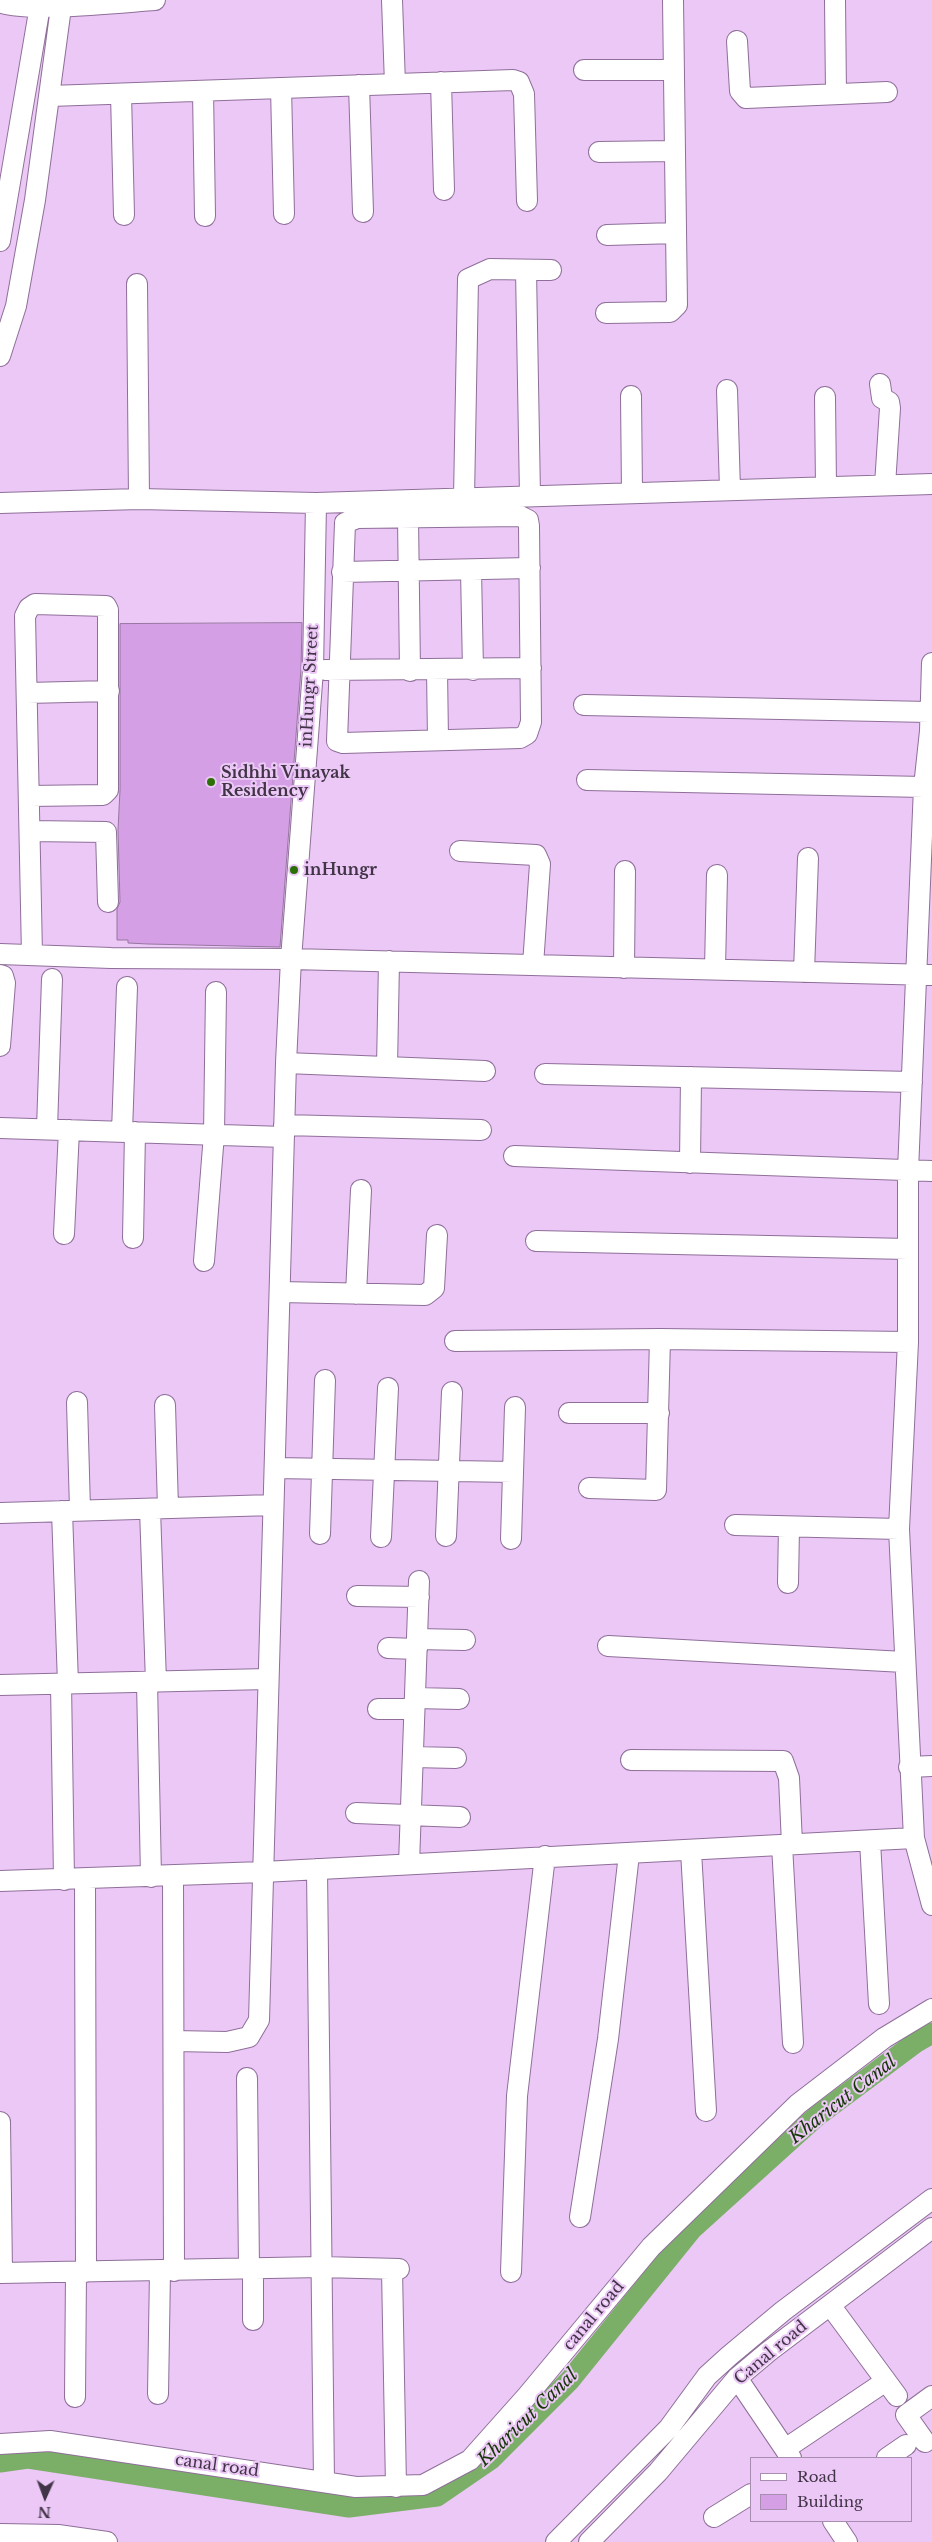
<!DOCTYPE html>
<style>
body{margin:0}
#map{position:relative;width:932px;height:2542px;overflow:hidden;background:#ebc8f6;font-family:"Libre Baskerville",serif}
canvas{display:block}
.legend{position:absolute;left:750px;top:2457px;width:162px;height:65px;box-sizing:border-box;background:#ebc8f6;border:1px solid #a78db0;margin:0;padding:6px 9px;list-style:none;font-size:15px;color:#423447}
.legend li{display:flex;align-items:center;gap:10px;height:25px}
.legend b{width:25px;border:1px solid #a78db0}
.north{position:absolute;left:20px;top:2472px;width:50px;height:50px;-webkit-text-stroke:4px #ebc8f6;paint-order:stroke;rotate:182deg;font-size:14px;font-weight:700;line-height:20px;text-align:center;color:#423447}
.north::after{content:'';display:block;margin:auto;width:18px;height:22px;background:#423447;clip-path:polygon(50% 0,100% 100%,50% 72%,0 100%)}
</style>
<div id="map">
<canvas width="932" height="2542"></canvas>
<ul class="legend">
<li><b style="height:6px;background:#fff"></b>Road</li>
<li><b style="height:14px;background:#d59fe6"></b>Building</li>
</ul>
<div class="north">N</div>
</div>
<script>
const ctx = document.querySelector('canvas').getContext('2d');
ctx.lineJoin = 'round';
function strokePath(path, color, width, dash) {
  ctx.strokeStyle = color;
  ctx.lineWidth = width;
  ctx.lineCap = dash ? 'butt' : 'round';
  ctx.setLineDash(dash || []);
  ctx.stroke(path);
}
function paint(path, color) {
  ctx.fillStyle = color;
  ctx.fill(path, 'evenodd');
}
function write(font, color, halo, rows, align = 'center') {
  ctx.font = font + ' "Libre Baskerville",serif';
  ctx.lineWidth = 4;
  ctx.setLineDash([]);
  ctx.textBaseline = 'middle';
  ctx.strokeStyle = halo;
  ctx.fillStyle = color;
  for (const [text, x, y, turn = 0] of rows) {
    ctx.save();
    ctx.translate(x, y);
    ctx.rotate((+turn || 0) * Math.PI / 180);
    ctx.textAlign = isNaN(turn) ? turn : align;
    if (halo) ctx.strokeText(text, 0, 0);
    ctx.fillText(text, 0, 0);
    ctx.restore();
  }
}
const canal = new Path2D(`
 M0,2462L28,2458L349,2507L437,2496L491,2459L570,2380L692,2229L817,2116L915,2043L932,2033`);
const building = new Path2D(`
 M302,623L301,669L280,947L148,944L128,943V940H117V909L120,902L118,830L120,790V624Z`);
const minor = new Path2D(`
 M392,0L395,84
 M835,0L836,94
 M0,2C24,13 124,2 155,0
 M737,41L740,91L746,98L887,92
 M584,70H674
 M441,82L444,190
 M359,85L363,212
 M281,88L284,214
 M203,91L205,216
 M121,94L124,215
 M50,96L513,80L519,82L524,94L527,201
 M599,152L674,151
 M607,235L676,233
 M0,241L41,0
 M526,270L530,496
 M137,284L139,499
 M606,313L670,312L677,305L673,0
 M0,356L16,306L35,200L62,0
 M880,384L882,398L889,402L890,408L885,485
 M727,390L730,490
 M631,396L632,492
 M825,397L826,487
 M464,498L468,279L490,269L551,270
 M0,503L139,499L316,503L932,484
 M520,516L528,520L529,526L531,722L527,734L520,738L343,743L337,741L345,523L357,518Z
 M408,518L410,671
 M471,570L473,670
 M342,572L530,568
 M325,670L531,668
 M437,670L438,740
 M27,693L109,691
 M584,705L929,712
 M587,780L924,787
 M29,796L103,795L108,790V610L106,606L35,604L29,608L25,616L32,955
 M30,831L106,832L108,902
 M460,851L536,855L540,864L533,965
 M0,954L111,958L291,959L932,975
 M624,968L625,871
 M715,969L717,875
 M804,972L808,858
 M0,975L3,976L5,983L0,1046
 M286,1063L485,1071
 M387,1067L389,961
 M545,1074L912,1082
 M284,1125L481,1130
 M0,1128L284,1137
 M47,1129L52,979
 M122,1132L127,987
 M514,1156L932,1171
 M690,1163L691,1077
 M64,1234L69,1130
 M133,1238L135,1132
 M536,1241L908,1249
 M204,1261L214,1134L216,992
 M280,1292L425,1295L434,1288L437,1235
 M356,1294L361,1190
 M455,1341L660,1339L908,1342
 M77,1402L80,1510
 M165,1405L168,1508
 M569,1413H659
 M275,1468L513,1472
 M589,1488L656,1490L660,1339
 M150,1509L156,1682
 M62,1511L68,1684
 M0,1513L273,1505
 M735,1525L899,1529
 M320,1534L325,1380
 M446,1536L452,1392
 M381,1537L388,1388
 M511,1539L515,1407
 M788,1583L789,1527
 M357,1596L419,1597
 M417,1639L465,1640
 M608,1646L904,1662
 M388,1648L417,1649
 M147,1682L151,1877
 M61,1683L64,1880
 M0,1685L268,1679
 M415,1698L459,1699
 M378,1709H414
 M413,1757L456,1758
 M631,1760L783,1761L789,1778L792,1844
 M909,1767L932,1766
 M356,1813L460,1817
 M914,1838L899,1529L908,1342V1171L924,787L930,731L932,663
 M870,1841L879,2004
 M782,1845L793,2043
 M691,1851L706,2111
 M409,1864L419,1581
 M317,1869L324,2482
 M173,1876L174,2271
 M85,1879L86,2272
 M0,1881L263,1872L914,1838L932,1905
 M174,2041L227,2042L249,2037L259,2020L286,1063L291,959L313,670L316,503
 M247,2078L249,2269
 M0,2122L2,2273
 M580,2217L608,2039L629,1854
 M392,2269L396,2487
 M511,2272L517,2096L545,1856
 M0,2273L322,2267L399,2269
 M830,2305L897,2396
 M253,2320V2269
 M737,2378L791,2458
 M158,2394L160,2271
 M75,2397L76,2272
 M925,2442L906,2415L932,2396
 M0,2444L50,2441L356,2487L423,2485L470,2460L527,2396L651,2247L798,2104L884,2038L932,2009
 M785,2449L886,2381
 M887,2458L906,2445
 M714,2517L751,2494
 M833,2521L847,2542
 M0,2534L58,2535L107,2542
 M556,2542L669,2428L707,2376L729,2356L783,2311L932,2199
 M589,2542L658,2472L737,2378L768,2352L932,2228`);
const markers = [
 [211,782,5,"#2d6f07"],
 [294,870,5,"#2d6f07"]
];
const streetNames = [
 ["inHungr Street",310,686,-87],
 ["canal road",594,2316,-50],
 ["Canal road",771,2353,-40],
 ["canal road",217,2466,8]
];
const poiNames = [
 ["Sidhhi Vinayak",221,773],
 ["Residency",221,791],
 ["inHungr",304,870]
];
const waterNames = [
 ["Kharicut Canal",843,2100,-38],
 ["Kharicut Canal",528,2418,-44]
];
strokePath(canal, '#7baf68', 21);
paint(building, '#d59fe6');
strokePath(building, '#9676a0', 1);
strokePath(minor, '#8f6f99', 22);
strokePath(minor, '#fff', 20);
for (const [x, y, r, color] of markers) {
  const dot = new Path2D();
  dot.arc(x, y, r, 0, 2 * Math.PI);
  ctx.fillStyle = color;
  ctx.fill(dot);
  strokePath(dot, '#ebc8f6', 2);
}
write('16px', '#423447', '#ebc8f6', streetNames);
write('bold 16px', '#423447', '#ebc8f6', poiNames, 'left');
write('italic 18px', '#153705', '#ebc8f6', waterNames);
</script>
